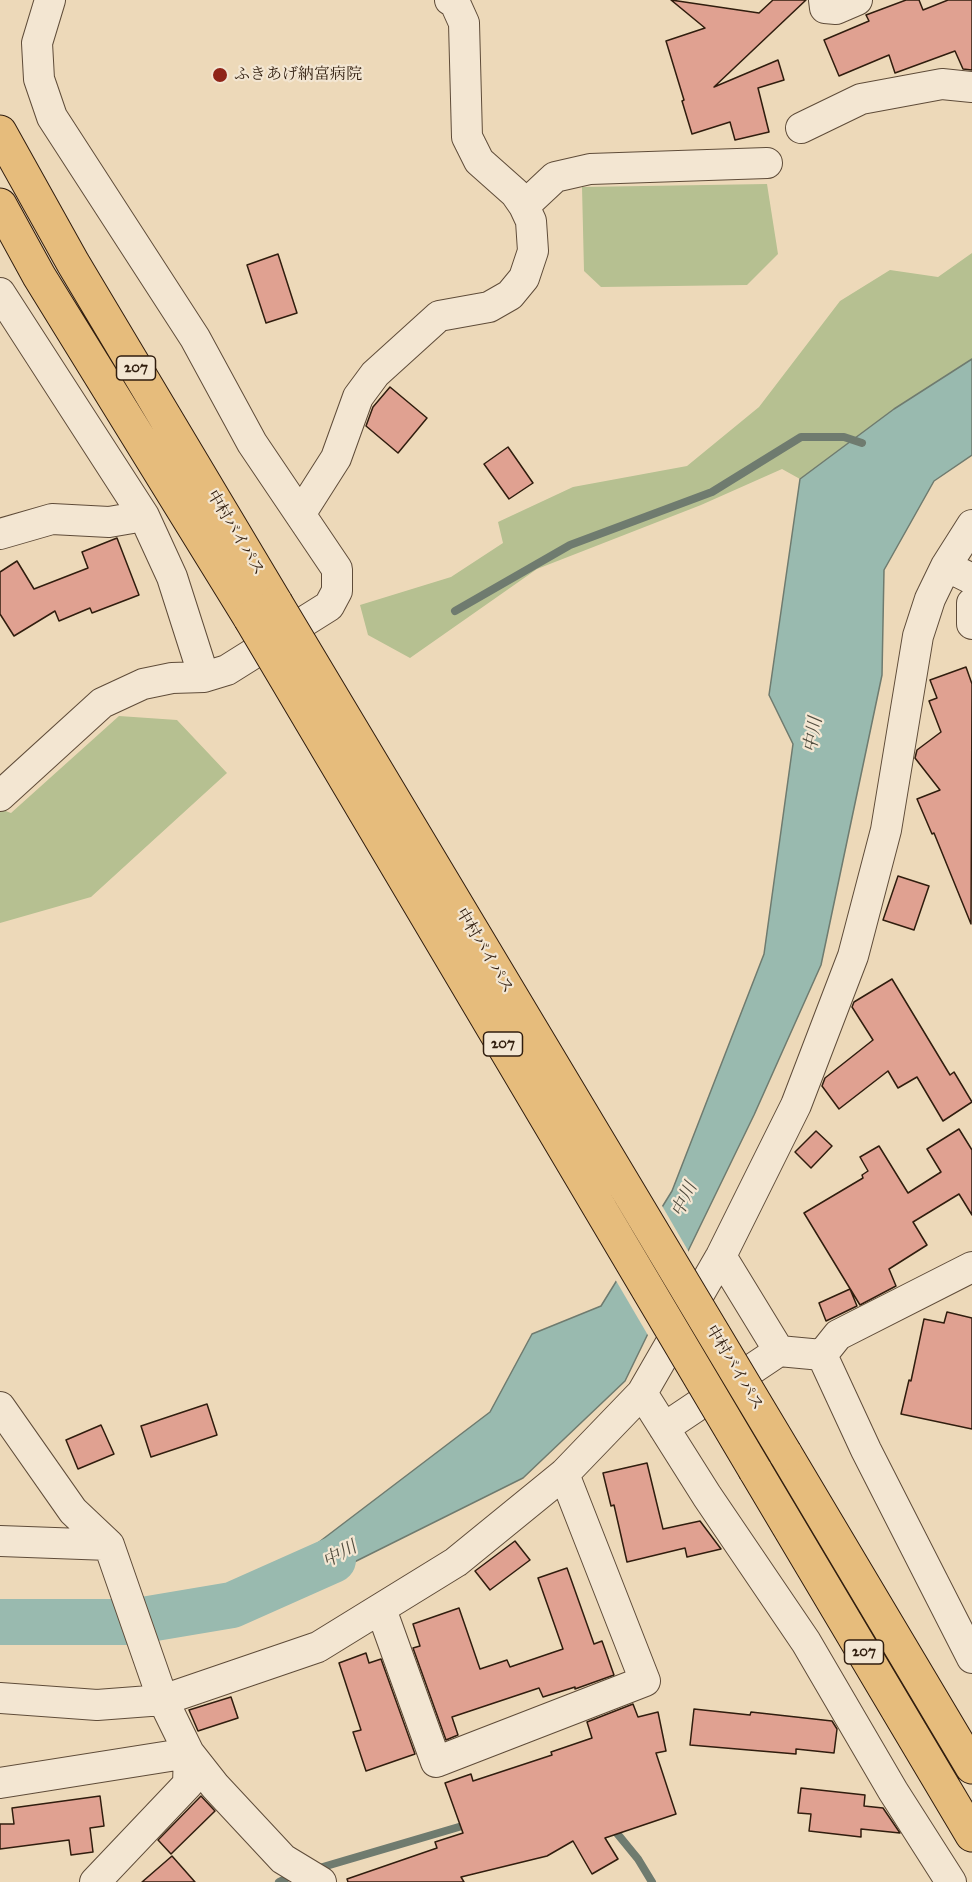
<!DOCTYPE html>
<meta charset="utf-8">
<style>
body{margin:0}
canvas{display:block;background:#edd9b9}
</style>
<canvas width="972" height="1882"></canvas>
<script>
const ctx = document.querySelector('canvas').getContext('2d');
ctx.lineJoin = 'round';
function paint(path, color) {
  ctx.fillStyle = color;
  ctx.fill(path, 'evenodd');
}
function strokePath(path, color, width, dash) {
  ctx.strokeStyle = color;
  ctx.lineWidth = width;
  ctx.lineCap = dash ? 'butt' : 'round';
  ctx.setLineDash(dash || []);
  ctx.stroke(path);
}
function write(font, color, halo, rows, align = 'center') {
  ctx.font = font + ' "IM FELL Great Primer","Noto Serif JP",serif';
  ctx.lineWidth = 4.5;
  ctx.setLineDash([]);
  ctx.textBaseline = 'middle';
  ctx.strokeStyle = halo;
  ctx.fillStyle = color;
  for (const [text, x, y, turn = 0] of rows) {
    ctx.save();
    ctx.translate(x, y);
    ctx.rotate((+turn || 0) * Math.PI / 180);
    ctx.textAlign = isNaN(turn) ? turn : align;
    if (halo) ctx.strokeText(text, 0, 0);
    ctx.fillText(text, 0, 0);
    ctx.restore();
  }
}
const green = new Path2D(`
 M767,184L778,254L747,285L601,287L584,271L582,187Z
 M972,253V359L894,409L800,479L782,469L701,505L537,569L410,658L368,635L360,605L451,577L503,543L498,522L573,487L687,466L759,407L840,301L890,270L938,277Z
 M119,716L177,720L227,773L91,897L0,923V809L11,813Z`);
const water = new Path2D(`
 M972,359V455L934,481L884,570L882,675L821,965L754,1115L625,1381L523,1478L278,1600L273,1577L490,1412L532,1334L601,1306L672,1191L764,954L793,744L769,695L800,479L894,409Z`);
const pier = new Path2D(`
 M661,1204L690,1254L649,1337L615,1279Z`);
const stream = new Path2D(`
 M455,611L570,545L712,492L801,437H844L862,443
 M611,1826L638,1859L652,1882
 M316,1869L469,1824
 M279,1882L293,1875`);
const river = new Path2D(`
 M0,1622H131L232,1605L333,1560`);
const building = new Path2D(`
 M671,0L759,13L773,0H806L714,87L778,60L784,80L758,88L769,132L735,140L730,122L692,134L682,101L684,100L666,41L705,28Z
 M906,0H919L923,10L948,0H972V70L963,69L955,51L895,73L889,55L839,76L824,40L869,21L866,15Z
 M278,254L297,313L266,323L247,265Z
 M390,387L427,418L398,453L366,426L373,407Z
 M508,447L533,483L509,499L484,464Z
 M117,538L139,595L92,613L90,608L59,621L55,611L14,636L0,614V572L17,561L34,589L88,568L82,552Z
 M966,667L972,684L971,924L934,833L932,834L917,799L940,790L915,758L917,750L941,732L929,701L937,698L930,680Z
 M898,876L929,886L914,930L883,920Z
 M892,979L950,1075L954,1072L972,1102L943,1121L917,1077L898,1088L888,1071L839,1109L822,1086L825,1078L873,1040L852,1007L854,1002Z
 M959,1129L972,1150V1215L959,1194L913,1222L927,1245L889,1269L896,1286L860,1305L804,1213L863,1178L862,1175L868,1171L860,1157L879,1146L908,1193L941,1172L927,1149Z
 M816,1131L832,1146L811,1168L795,1152Z
 M850,1289L857,1306L826,1321L819,1303Z
 M947,1312L972,1318V1429L901,1414L909,1380L911,1381L924,1319L944,1323Z
 M207,1404L217,1435L151,1457L141,1426Z
 M101,1425L114,1454L78,1469L66,1440Z
 M647,1463L663,1529L700,1521L721,1549L687,1557L685,1548L627,1562L614,1505L611,1506L603,1473Z
 M515,1541L530,1560L490,1590L475,1571Z
 M567,1568L594,1644L602,1641L614,1675L575,1689V1687L543,1697L539,1688L452,1717L458,1735L446,1740L413,1648L420,1646L413,1624L459,1608L480,1669L507,1660L510,1667L563,1649L538,1578Z
 M366,1653L369,1663L381,1659L415,1754L366,1771L353,1732L361,1730L339,1663Z
 M231,1697L238,1718L198,1731L189,1710Z
 M633,1704L638,1717L658,1712L666,1751L656,1753L676,1814L605,1838L618,1859L592,1874L573,1841L547,1856L461,1877L464,1882H348L347,1879L437,1848L435,1842L463,1833L445,1783L471,1774L473,1781L552,1755L551,1752L592,1738L587,1722Z
 M694,1709L750,1715L751,1712L832,1721L837,1729L834,1753L796,1749V1754L690,1745Z
 M801,1788L865,1795L864,1806L883,1808L900,1833L861,1829V1837L809,1831L811,1814L798,1813Z
 M100,1796L104,1826L90,1828L93,1852L71,1855L69,1840L0,1849V1824H14L12,1808Z
 M201,1796L215,1811L171,1854L158,1840Z
 M172,1856L195,1882H142Z`);
const street = new Path2D(`
 M824,0L825,8L836,9L857,0
 M801,128L861,99L942,84L972,87
 M524,206L555,177L590,169L767,163
 M0,293L144,516L172,577L204,677
 M301,513L336,458L358,397L375,374L439,316L489,307L510,295L524,278L533,251L531,221L524,206L515,193L479,161L467,137L464,23L455,3L450,0
 M0,534L52,519L109,522L144,516
 M946,566L972,579
 M972,603V624
 M0,796L102,703L143,684L172,678L204,677L227,670L329,606L337,591V569L252,443L195,338L52,117L39,79L37,43L50,0
 M721,1256L779,1351L822,1355L866,1450L972,1658
 M822,1355L838,1335L972,1267
 M642,1393L707,1496L806,1642L893,1791L951,1882
 M0,1407L73,1511L109,1545L163,1700L189,1753L215,1786L283,1859L321,1882
 M664,1428L779,1351
 M0,1541L109,1545
 M381,1609L436,1762L645,1681L564,1474
 M0,1698L97,1705L163,1700L318,1647L456,1562L564,1474L642,1393L721,1256L796,1105L853,956L886,830L918,636L930,599L946,566L972,525
 M0,1783L189,1753
 M95,1882L188,1784L189,1753`);
const highway = new Path2D(`
 M0,132L73,263L276,603
 M0,205L39,276L250,618
 M785,1453L972,1767
 M755,1470L972,1835`);
const highwayBridge = new Path2D(`
 M276,603L785,1453
 M250,618L755,1470`);
const markers = [
 [220,75,8,"#8f2418"]
];
const shields = [
 [136,368,39],
 [503,1044,39],
 [864,1652,39]
];
const shieldNames = [
 ["207",136,368],
 ["207",503,1044],
 ["207",864,1652]
];
const poiNames = [
 ["ふきあげ納富病院",234,75]
];
const streetNames = [
 ["中村バイパス",235,533,59],
 ["中村バイパス",484,951,59],
 ["中村バイパス",734,1368,59]
];
const waterNames = [
 ["中川",814,735,-81],
 ["中川",685,1200,-64],
 ["中川",340,1555,-28]
];
paint(green, '#b6c091');
paint(water, '#99baaf');
strokePath(water, '#6f7b6f', 1.5);
paint(pier, '#edd9b9');
strokePath(stream, '#6f7b6f', 8);
strokePath(river, '#99baaf', 46);
paint(building, '#e0a191');
strokePath(building, '#301d0e', 1.5);
strokePath(street, '#5f4c39', 32);
strokePath(highway, '#301d0e', 35);
strokePath(street, '#f3e6d2', 30);
strokePath(highway, '#e6bc7c', 33);
strokePath(highwayBridge, '#301d0e', 35, []);
strokePath(highwayBridge, '#e6bc7c', 33);
for (const [x, y, r, color] of markers) {
  const dot = new Path2D();
  dot.arc(x, y, r, 0, 2 * Math.PI);
  ctx.fillStyle = color;
  ctx.fill(dot);
  strokePath(dot, '#f3e6d2', 2);
}
for (const [x, y, w] of shields) {
  const box = new Path2D();
  box.roundRect(x - w / 2, y - 12, w, 24, 4.5);
  ctx.fillStyle = '#f3e6d2';
  ctx.fill(box);
  strokePath(box, '#301d0e', 1.5);
}
write('bold 15px', '#301d0e', null, shieldNames);
write('16px', '#301d0e', '#f3e6d2', poiNames, 'left');
write('16px', '#301d0e', '#f3e6d2', streetNames);
write('italic 18px', '#504c3e', '#f3e6d2', waterNames);
</script>
